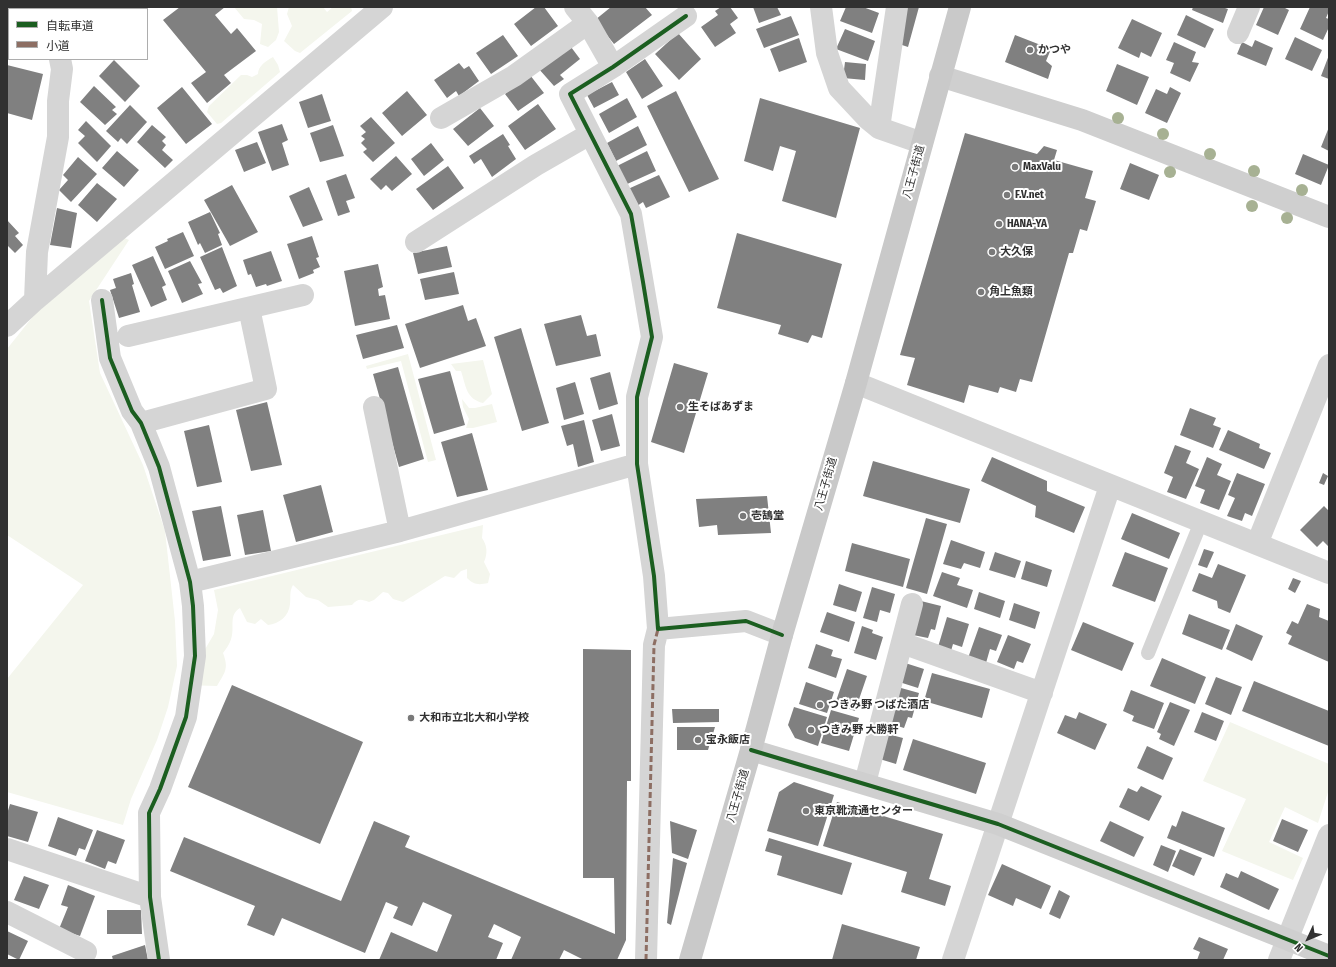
<!DOCTYPE html>
<meta charset="utf-8">
<style>
body{margin:0}
#map{position:relative;width:1336px;height:967px;overflow:hidden;background:#fff;font-family:"Fira Sans Condensed","Noto Sans JP",sans-serif}
canvas{display:block}
.frame{position:absolute;inset:0;border:8px solid #313131;pointer-events:none}
.legend{position:absolute;left:8px;top:8px;width:140px;height:52px;box-sizing:border-box;background:#fff;border:1px solid #adadad;margin:0;padding:5px 7px;list-style:none;font-size:12px;color:#313131}
.legend li{display:flex;align-items:center;gap:8px;height:20px}
.legend b{width:20px;border:1px solid #adadad}
.north{position:absolute;left:1288px;top:919px;width:40px;height:40px;-webkit-text-stroke:3px #fff;paint-order:stroke;rotate:226deg;font-size:11px;font-weight:700;line-height:16px;text-align:center;color:#313131}
.north::after{content:'';display:block;margin:auto;width:14px;height:18px;background:#313131;clip-path:polygon(50% 0,100% 100%,50% 72%,0 100%)}
</style>
<div id="map">
<canvas width="1336" height="967"></canvas>
<div class="frame"></div>
<ul class="legend">
<li><b style="height:5px;background:#1b5e20"></b>自転車道</li>
<li><b style="height:5px;background:#8d6e63"></b>小道</li>
</ul>
<div class="north">N</div>
</div>
<script>
const ctx = document.querySelector('canvas').getContext('2d');
ctx.lineJoin = 'round';
function paint(path, color) {
  ctx.fillStyle = color;
  ctx.fill(path, 'evenodd');
}
function strokePath(path, color, width, dash) {
  ctx.strokeStyle = color;
  ctx.lineWidth = width;
  ctx.lineCap = dash ? 'butt' : 'round';
  ctx.setLineDash(dash || []);
  ctx.stroke(path);
}
function write(font, color, halo, rows, align = 'center') {
  ctx.font = font + ' "Fira Sans Condensed","Noto Sans JP",sans-serif';
  ctx.lineWidth = 4;
  ctx.setLineDash([]);
  ctx.textBaseline = 'middle';
  ctx.strokeStyle = halo;
  ctx.fillStyle = color;
  for (const [text, x, y, turn = 0] of rows) {
    ctx.save();
    ctx.translate(x, y);
    ctx.rotate((+turn || 0) * Math.PI / 180);
    ctx.textAlign = isNaN(turn) ? turn : align;
    if (halo) ctx.strokeText(text, 0, 0);
    ctx.fillText(text, 0, 0);
    ctx.restore();
  }
}
const green = new Path2D(`
 M234,7H277L279,32L276,40L268,47L260,44L262,24L254,20L244,19Z
 M289,7H323L327,12L333,7H351L352,11L300,53L295,51L284,41L292,26L287,14Z
 M273,57L278,65L280,72L221,123L217,124L207,112L209,106L241,75H247L252,77L258,74C258,66 266,61 273,57Z
 M118,235L129,240L89,301L100,373L143,465L165,531L175,621L177,666L168,707L157,740L131,799L123,825L7,792V679L83,585L7,535V349L46,300Z
 M408,354L436,460L428,462L401,361L367,369L366,366Z
 M483,360L492,394L483,403C466,399 466,386 461,371H456L451,364Z
 M462,399L469,408H475L492,404L497,422L473,428H466L469,419L463,407Z
 M483,525L482,538C487,545 488,553 484,562L490,574L488,583C479,585 474,585 467,578V569L461,571L454,578L445,576L403,602L393,599L388,593L383,592L374,600L369,602C361,599 358,598 352,605L328,607L318,600L306,597L293,585C289,592 291,597 290,604C289,616 279,624 268,625L261,619L255,624L247,622L240,608C229,615 234,625 232,635C231,642 227,648 223,653C229,669 225,672 217,686L184,685L214,634L218,610L214,590Z
 M1230,722L1329,764V789L1318,823L1285,807L1269,842L1303,858L1293,880L1222,851L1246,799L1203,781Z`);
const building = new Path2D(`
 M82,7H102L103,9H77Z
 M180,7H225L215,15L231,34L237,28L256,51L224,75L231,83L207,103L191,83L206,72L163,20Z
 M536,7H544L558,26L531,46L514,24Z
 M611,7H645L652,15L614,44L595,20Z
 M721,7H730L738,18L730,24L736,33L715,47L701,27L718,15L715,11Z
 M753,7H777L781,15L759,23Z
 M846,7H863L879,13L872,33L840,21Z
 M905,7H919L908,47L899,44Z
 M1193,7H1222L1228,9L1223,23L1192,10Z
 M1264,7H1283L1289,10L1278,35L1256,25Z
 M1310,7H1329V11L1326,18L1329,19V27L1323,40L1300,29Z
 M1186,15L1214,29L1205,48L1177,35Z
 M791,16L799,35L764,48L756,29Z
 M1132,19L1162,33L1151,57L1141,52L1139,58L1118,48Z
 M845,29L875,41L868,61L836,49Z
 M678,33L701,59L679,80L655,54Z
 M503,35L518,56L491,74L476,53Z
 M1015,35L1051,49L1046,61L1052,66L1048,79L1005,62Z
 M1295,37L1322,50L1312,71L1285,59Z
 M799,38L807,62L779,72L770,49Z
 M1255,40L1273,48L1266,66L1237,54L1242,42L1252,47Z
 M1174,42L1196,52L1192,62L1199,63L1190,82L1170,73L1174,63L1166,60Z
 M568,43L580,59L560,75L564,79L554,86L538,68Z
 M1329,55V79L1321,76Z
 M645,59L663,86L642,99L626,72Z
 M114,60L140,86L125,102L99,76Z
 M845,62L866,64L865,80L843,78Z
 M459,63L464,69L469,66L479,81L459,96L456,91L447,98L434,80Z
 M1117,64L1149,77L1137,105L1106,91Z
 M7,65L43,74L32,120L7,113Z
 M530,75L544,93L518,111L505,94Z
 M612,82L619,95L594,108L587,95Z
 M94,86L116,107L112,110L117,114L105,125L80,102Z
 M182,87L212,124L186,144L157,108Z
 M1170,87L1181,93L1167,123L1145,113L1156,89L1167,94Z
 M407,91L427,115L402,136L382,113Z
 M676,91L719,179L689,192L647,106Z
 M322,94L331,121L308,128L299,102Z
 M627,98L637,117L609,133L599,114Z
 M760,98L860,128L836,218L782,201L796,151L780,146L773,171L744,161Z
 M538,104L556,129L525,150L508,126Z
 M130,105L147,122L127,144L121,138L118,142L106,131Z
 M480,108L494,126L468,146L453,129Z
 M371,117L395,143L373,162L363,152L367,149L361,143L365,139L361,136L366,132L360,126Z
 M86,121L111,146L97,162L78,143L85,136L78,130Z
 M282,124L288,140L282,143L289,165L272,171L258,132Z
 M152,125L166,137L162,141L166,145L162,150L173,160L165,168L137,142Z
 M333,125L344,156L320,162L310,133Z
 M638,126L647,145L616,161L607,143Z
 M1329,127V151L1321,147Z
 M965,133L1037,154L1044,146L1057,150L1054,160L1093,171L1085,198L1096,201L1087,231L1080,229L1073,253H1069L1032,382L1020,379L1016,392L1000,387L998,393L969,385L964,403L907,385L915,358L900,355Z
 M503,134L510,145L508,146L516,159L492,177L481,159L474,164L469,156Z
 M257,142L266,163L244,172L235,150Z
 M431,143L444,160L424,176L411,159Z
 M117,151L139,170L124,187L102,168Z
 M647,151L656,171L625,185L617,166Z
 M1303,154L1329,165L1321,185L1295,174Z
 M396,156L412,174L392,191L386,185L381,190L370,179Z
 M78,157L97,174L71,202L59,190L68,180L63,175Z
 M1130,163L1159,175L1149,200L1120,189Z
 M448,166L464,188L433,210L416,189Z
 M346,174L355,198L346,201L350,212L338,216L326,181Z
 M659,175L670,197L646,208L643,202L637,206L628,189Z
 M97,183L117,199L97,222L78,205Z
 M232,185L258,232L230,246L204,200Z
 M309,187L323,220L303,227L289,196Z
 M57,208L77,213L71,248L50,245Z
 M210,212L220,233L218,234L222,245L205,253L200,243L198,245L188,222Z
 M7,220L19,233L15,236L23,245L15,253L7,245Z
 M183,232L194,256L165,269L155,247L168,241L167,239Z
 M737,233L842,264L822,338L812,335L808,343L778,334L781,325L717,308Z
 M312,236L319,257L316,258L320,267L313,270L314,273L299,279L287,244Z
 M447,246L452,267L418,274L413,253Z
 M222,247L237,286L223,293L220,288L215,290L200,257Z
 M271,251L282,281L267,286L266,284L256,287L251,274L248,275L243,260Z
 M153,256L166,285L162,287L167,300L151,307L132,265Z
 M190,261L202,283L198,284L203,294L182,303L168,271Z
 M378,264L383,287L378,289L379,296L385,295L390,319L355,326L344,271Z
 M454,272L459,294L425,300L420,279Z
 M131,273L134,284L132,285L140,312L119,318L110,290L116,288L113,279Z
 M463,305L468,321L476,318L486,346L420,368L405,324Z
 M581,315L587,336L596,334L601,356L556,366L544,324Z
 M397,325L404,348L363,359L356,335Z
 M521,328L549,423L522,431L494,337Z
 M674,363L708,373L684,453L651,442Z
 M398,367L424,459L399,467L373,374Z
 M450,371L465,425L434,434L418,379Z
 M610,372L618,404L599,410L590,378Z
 M575,382L584,414L564,420L556,388Z
 M267,402L282,465L251,471L236,410Z
 M1190,408L1216,418L1213,425L1221,428L1213,448L1180,435Z
 M612,414L620,446L601,451L592,420Z
 M584,420L594,462L578,467L573,444L567,446L561,426Z
 M209,425L222,482L197,487L184,431Z
 M1228,430L1260,444L1259,448L1271,453L1264,469L1219,450Z
 M472,433L488,490L457,497L441,442Z
 M1175,445L1191,451L1186,463L1199,469L1186,499L1167,492L1173,477L1164,473Z
 M992,457L1047,481V491L1085,507L1074,533L1035,517L1036,506L981,481Z
 M1207,457L1222,464L1217,475L1231,481L1219,510L1200,503L1205,490L1195,486Z
 M873,461L970,489L960,523L863,496Z
 M1237,473L1265,484L1252,516L1245,513L1242,521L1227,516L1235,498L1228,495Z
 M1323,473L1328,476L1324,485L1319,483Z
 M321,485L333,532L296,542L283,495Z
 M767,496L771,533L718,535L717,525L699,527L696,499Z
 M221,506L231,556L203,561L192,511Z
 M1324,506L1329,511V547L1323,541L1317,547L1300,530Z
 M263,510L271,551L245,555L237,515Z
 M1132,513L1180,533L1169,559L1121,539Z
 M926,518L947,524L927,594L906,588Z
 M951,540L985,552L980,568L964,563L961,569L943,564Z
 M852,543L910,559L903,587L845,571Z
 M1204,549L1214,552L1207,568L1198,565Z
 M995,552L1021,561L1015,578L989,570Z
 M1125,552L1168,568L1155,602L1112,586Z
 M1026,561L1052,570L1047,587L1021,579Z
 M1218,564L1246,575L1230,613L1218,608L1217,601L1192,591L1199,573L1212,578Z
 M942,572L960,578L957,585L973,590L967,608L933,596Z
 M1293,578L1301,581L1295,593L1288,589Z
 M839,584L862,592L856,612L833,605Z
 M872,587L895,594L890,613L880,610L877,622L863,618Z
 M979,592L1005,601L1000,618L974,609Z
 M921,601L941,606L935,630L931,629L928,638L913,635Z
 M1014,603L1040,612L1035,629L1009,620Z
 M1307,604L1320,609L1319,617L1329,621V662L1288,644L1292,636L1286,633L1292,621L1298,624Z
 M827,612L855,622L849,642L820,632Z
 M1189,614L1230,630L1222,650L1182,634Z
 M947,617L969,624L962,647L953,644L951,651L938,647Z
 M1083,622L1134,643L1122,671L1071,650Z
 M1236,624L1263,636L1252,661L1226,649Z
 M862,626L873,630L872,633L883,637L876,660L854,653Z
 M979,627L1002,635L996,651L990,649L986,663L968,658Z
 M1008,635L1031,644L1023,663L1017,661L1014,669L997,662Z
 M816,644L833,650L831,656L842,659L836,678L808,668Z
 M583,649L631,650V781H627L626,940L617,960H584L564,950L559,960H511L521,937L494,924L488,937L503,943L496,960H379L391,932L437,952L452,915L423,902L412,926L393,918L398,907L386,902L365,953L282,918L274,936L247,925L255,906L170,871L184,837L341,901L374,821L410,836L405,847L615,934L614,878H583Z
 M1162,658L1206,677L1195,704L1150,686Z
 M902,662L924,669L918,688L896,681Z
 M847,669L867,676L855,711L835,704Z
 M932,673L990,689L982,718L924,701Z
 M1216,677L1242,687L1231,715L1205,704Z
 M1254,681L1329,711V746L1242,711Z
 M806,682L834,692L827,713L799,704Z
 M232,685L363,742L320,844L188,787Z
 M894,686L919,693L912,718L908,717L904,728L888,723Z
 M1131,690L1164,703L1154,729L1132,721L1134,716L1123,711Z
 M1170,702L1190,710L1174,746L1159,739L1161,734L1157,732Z
 M794,707L827,717L818,746L795,738L788,725Z
 M672,709H719V722L673,723Z
 M831,710L859,718L849,751L821,743Z
 M1079,712L1107,724L1095,750L1057,733L1065,715L1076,719Z
 M1202,712L1224,721L1216,741L1194,732Z
 M677,727H715L708,750H677Z
 M880,732L903,738L896,764L873,757Z
 M913,739L986,763L976,794L903,770Z
 M1147,746L1173,758L1163,780L1137,768Z
 M794,782L834,795L818,846L767,831L779,792Z
 M1141,786L1162,796L1149,821L1119,807L1128,788L1137,792Z
 M837,802L943,834L929,879L951,886L945,906L901,892L907,872L823,846Z
 M10,804L38,812L28,842L7,836V814Z
 M1182,811L1225,828L1214,857L1167,838L1172,825L1176,827Z
 M58,817L93,830L85,850L79,848L76,856L48,846Z
 M1282,819L1308,830L1298,852L1273,841Z
 M670,821L697,830L688,859L672,853Z
 M1110,821L1144,837L1134,857L1100,841Z
 M97,830L125,840L116,864L108,861L105,869L85,861Z
 M769,838L852,863L842,895L777,875L782,856L765,851Z
 M1161,845L1176,851L1168,872L1153,865Z
 M1180,849L1202,858L1194,876L1172,866Z
 M673,858L687,863L671,925L667,923Z
 M1002,864L1051,886L1041,909L1016,898L1013,906L988,895Z
 M1241,871L1279,889L1269,910L1220,887L1226,873L1238,878Z
 M24,876L49,885L39,909L14,900Z
 M68,885L95,896L80,936L59,929L68,907L61,905Z
 M1059,890L1070,896L1060,919L1049,914Z
 M107,910H141L142,934H107Z
 M842,924L920,947L916,960H832Z
 M7,931L28,941L19,960L7,954Z
 M1199,937L1228,949L1223,960H1197L1200,952L1193,949Z
 M145,945L148,960H113L112,956Z`);
const lane = new Path2D(`
 M1148,653L1201,522`);
const street = new Path2D(`
 M50,7L51,9
 M575,7L588,23L613,67
 M821,7L827,53L839,88L868,119L879,128L922,143
 M1238,33L1249,7
 M441,118L514,76L588,23
 M879,128L897,7
 M416,242L536,165L590,134
 M35,300L37,252L58,137V101L62,69L60,59
 M102,300L110,358L132,411L141,423L159,467L190,582L193,606L195,656L186,717L160,789L149,813L150,897L159,960
 M7,326L35,300L382,7
 M128,336L303,295
 M856,383L1329,573
 M374,407L400,531
 M141,423L266,389L249,308
 M1257,544L1329,365
 M190,582L400,531L637,464
 M658,629L746,621L782,635
 M902,643L1042,693
 M865,783L912,604
 M7,849L150,897
 M7,912L86,952
 M646,960L654,645L658,629L654,576L637,464V397L652,337L631,214L570,94L613,67L686,16
 M953,960L1110,486
 M1279,960L1329,835`);
const secondary = new Path2D(`
 M940,76L1082,120L1329,217
 M751,750L998,824L1329,956`);
const primary = new Path2D(`
 M690,960L751,750L782,635L856,383L960,7`);
const quiet = new Path2D(`
 M646,960L654,645L658,629`);
const cycleway = new Path2D(`
 M686,16L613,67L570,94L631,214L643,282L652,337L637,397V464L654,576L658,629L746,621L782,635
 M102,300L110,358L132,411L141,423L159,467L190,582L193,606L195,656L186,717L160,789L149,813L150,897L159,960
 M751,750L998,824L1329,956`);
const trees = [
 [1118,118],
 [1163,134],
 [1210,154],
 [1254,171],
 [1170,172],
 [1302,190],
 [1252,206],
 [1287,218]
];
const markers = [
 [1030,50,4,"#797979"],
 [1015,167,4,"#797979"],
 [1007,195,4,"#797979"],
 [999,224,4,"#797979"],
 [992,252,4,"#797979"],
 [981,292,4,"#797979"],
 [680,407,4,"#797979"],
 [743,516,4,"#797979"],
 [820,705,4,"#797979"],
 [411,718,4,"#797979"],
 [811,730,4,"#797979"],
 [698,740,4,"#797979"],
 [806,811,4,"#797979"]
];
const poiNames = [
 ["かつや",1038,50],
 ["MaxValu",1023,167],
 ["F.V.net",1015,195],
 ["HANA-YA",1007,224],
 ["大久保",1000,252],
 ["角上魚類",989,292],
 ["生そばあずま",688,407],
 ["壱鵠堂",751,516],
 ["つきみ野 つばた酒店",828,705],
 ["大和市立北大和小学校",419,718],
 ["つきみ野 大勝軒",819,730],
 ["宝永飯店",706,740],
 ["東京靴流通センター",814,811]
];
const streetNames = [
 ["八王子街道",914,172,-75],
 ["八王子街道",826,484,-74],
 ["八王子街道",738,796,-74]
];
paint(green, '#f4f6ed');
paint(building, '#808080');
strokePath(lane, '#d5d5d5', 14);
strokePath(street, '#d5d5d5', 22);
strokePath(secondary, '#cfcfcf', 22);
strokePath(primary, '#c9c9c9', 22);
strokePath(quiet, '#8d6e63', 3, [6, 3]);
strokePath(cycleway, '#1b5e20', 4);
ctx.fillStyle = '#a7b193';
for (const [x, y] of trees) {
  ctx.beginPath();
  ctx.arc(x, y, 6, 0, 2 * Math.PI);
  ctx.fill();
}
for (const [x, y, r, color] of markers) {
  const dot = new Path2D();
  dot.arc(x, y, r, 0, 2 * Math.PI);
  ctx.fillStyle = color;
  ctx.fill(dot);
  strokePath(dot, '#fff', 1.5);
}
write('bold 11px', '#313131', '#fff', poiNames, 'left');
write('11px', '#313131', '#fff', streetNames);
</script>
